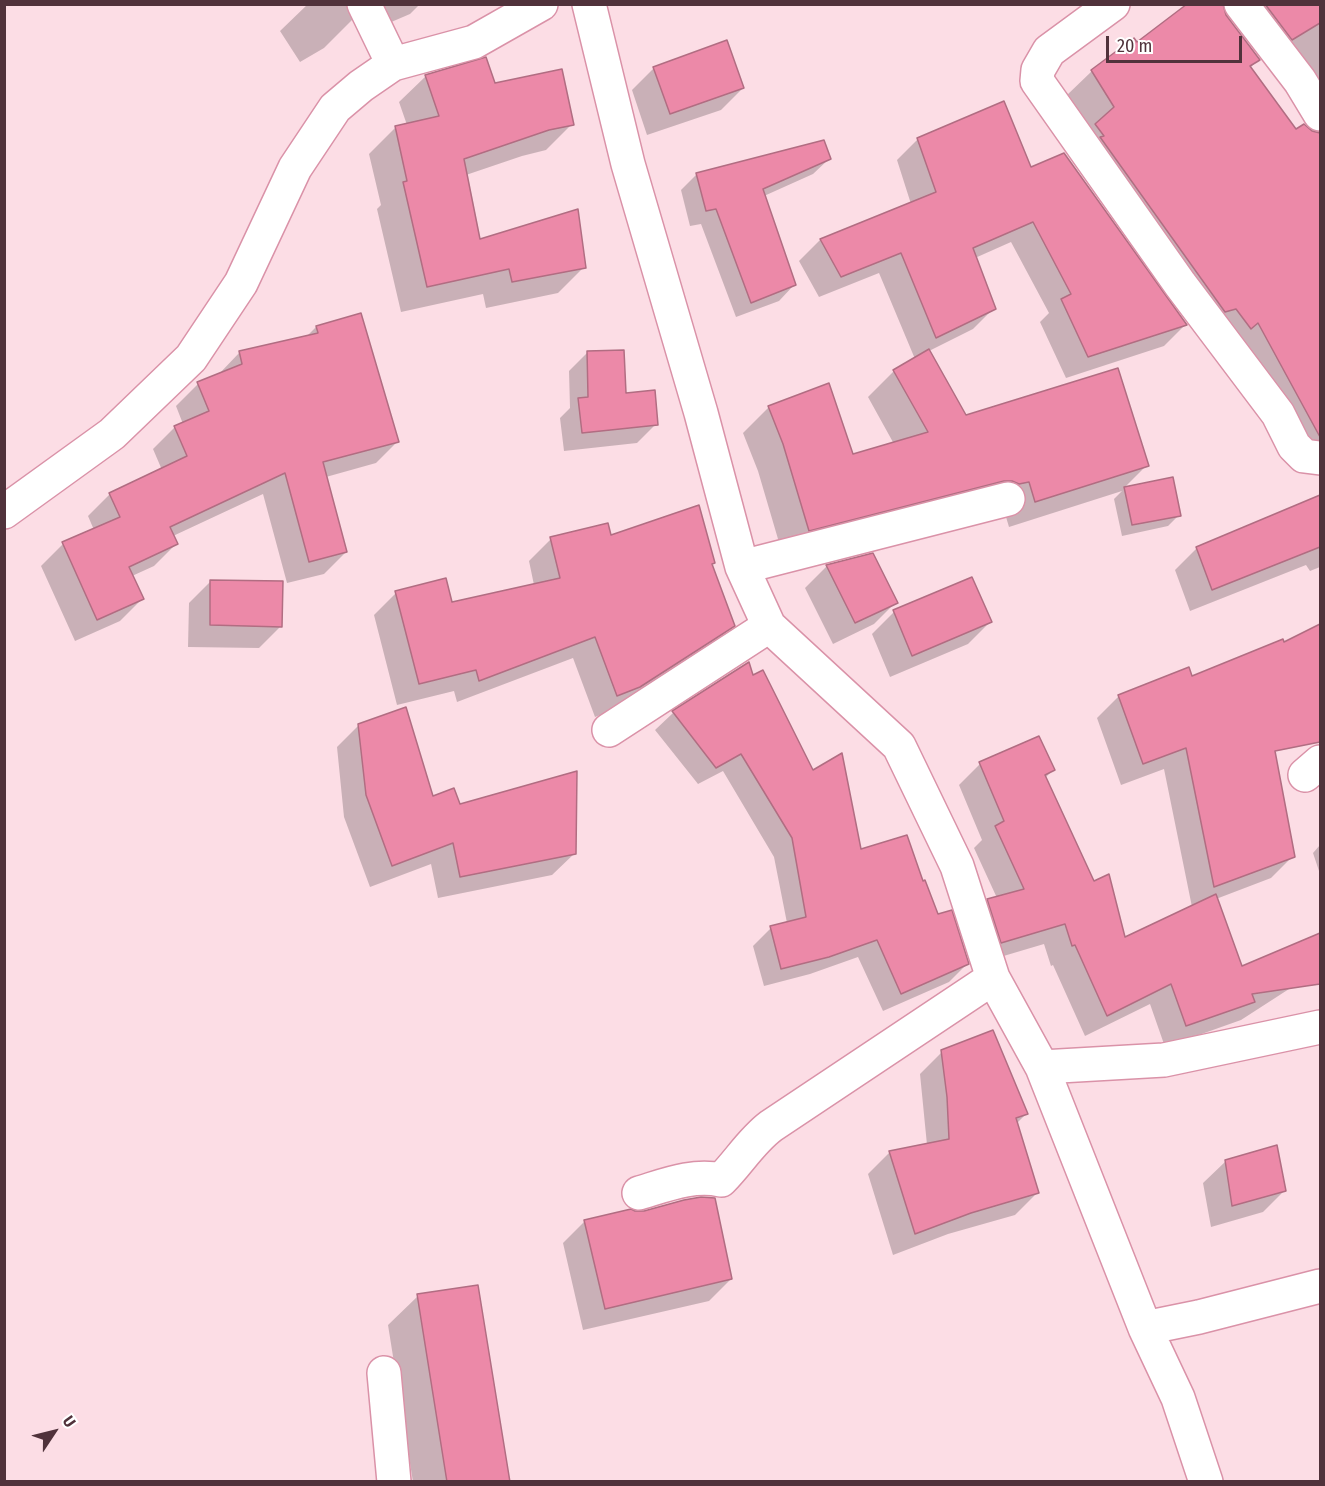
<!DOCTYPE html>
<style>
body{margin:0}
#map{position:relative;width:1325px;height:1486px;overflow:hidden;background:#fcdde5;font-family:"Fira Sans Condensed",sans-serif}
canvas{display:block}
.frame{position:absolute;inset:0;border:6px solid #50323b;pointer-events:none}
.north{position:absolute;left:24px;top:1402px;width:60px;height:60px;-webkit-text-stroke:4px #fff;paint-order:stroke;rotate:55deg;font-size:16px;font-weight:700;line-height:24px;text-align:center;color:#50323b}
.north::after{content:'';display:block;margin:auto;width:21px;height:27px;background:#50323b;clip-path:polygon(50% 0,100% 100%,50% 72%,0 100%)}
.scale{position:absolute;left:1106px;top:36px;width:136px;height:27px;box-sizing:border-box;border:3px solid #50323b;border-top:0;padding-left:8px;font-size:18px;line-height:21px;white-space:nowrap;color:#50323b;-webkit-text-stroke:4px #fff;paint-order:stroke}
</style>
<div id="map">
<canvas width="1325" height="1486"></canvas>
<div class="frame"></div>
<div class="north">U</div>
<div class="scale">20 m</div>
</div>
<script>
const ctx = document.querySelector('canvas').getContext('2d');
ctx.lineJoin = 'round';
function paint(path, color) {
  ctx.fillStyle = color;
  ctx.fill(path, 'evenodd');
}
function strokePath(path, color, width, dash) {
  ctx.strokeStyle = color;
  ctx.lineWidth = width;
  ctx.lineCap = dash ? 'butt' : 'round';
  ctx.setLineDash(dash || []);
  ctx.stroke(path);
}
const shadow = new Path2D(`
 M308,4H420L410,14L361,35L352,20L324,48L300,62L280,31Z
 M1189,4H1320V88L1294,48L1266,64L1231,18L1223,12L1258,60L1250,68L1295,131L1309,130L1320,118V453L1210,333L1199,337L1075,164L1066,96L1092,71L1133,40L1136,44Z
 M654,68L743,88L721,110L647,135L632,90Z
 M426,76L494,85L572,124L546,150L522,156L466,175L478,241L584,267L558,293L486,308L483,294L401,312L377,209L381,205L369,154L396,127L407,125L399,102Z
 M918,139L1030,169L1185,325L1164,346L1066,378L1040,322L1049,313L1011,242L975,258L994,308L973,329L929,351L965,417L1147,465L1124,488L1172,478L1179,515L1168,526L1122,536L1114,499L1122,491L1009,527L1003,507L783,556L758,471L743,433L769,407L852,456L894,444L868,397L894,371L915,359L879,273L819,297L799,261L820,240L911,204L897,160Z
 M829,159L813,174L764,196L794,285L779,301L736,317L701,224L690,226L681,190L697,174Z
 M316,327L398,441L376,463L326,477L346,552L324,574L287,583L263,494L173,536L176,544L154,566L132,576L142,599L120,621L75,641L41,566L63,544L94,530L88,516L110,494L162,470L153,449L175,427L183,424L176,406L198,384L218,375L240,352L306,337Z
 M588,352L624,395L656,424L637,443L564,451L560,418L570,408L569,371Z
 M1320,495V567L1310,571L1306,565L1190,611L1175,570L1197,548Z
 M610,537L711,565L733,625L711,647L616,709L595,717L573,658L457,702L454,691L397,705L374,615L396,593L451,604L534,585L529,561L551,539Z
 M827,566L896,602L874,624L833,644L805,588Z
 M211,581L281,626L259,648L188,647L189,603Z
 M894,612L990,622L968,644L890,677L872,634Z
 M1320,626V702L1259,745L1293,856L1271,878L1216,899L1241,968L1320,934V969L1241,1020L1165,1047L1150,1004L1085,1036L1053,965L1051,966L1044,944L980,963L967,922L988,901L997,898L974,848L982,840L959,785L980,764L1053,770L1045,778L1093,883L1124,939L1192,907L1164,769L1121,785L1097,718L1119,696L1191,678L1283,644Z
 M748,664L753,677L859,851L922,883L937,916L967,964L949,982L883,1011L858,957L810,974L764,986L753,946L771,928L787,923L774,857L723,771L698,784L655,730L673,713Z
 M359,725L432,798L575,853L552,875L438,898L431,864L370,887L344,817L337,747Z
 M1320,845V874L1313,853Z
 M942,1052L1026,1114L1016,1124L1037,1193L1015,1215L948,1234L893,1255L868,1174L890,1152L927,1145L920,1074Z
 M1226,1161L1285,1190L1263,1212L1211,1227L1203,1183Z
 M585,1221L731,1279L709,1301L583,1330L563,1243Z
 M418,1296L508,1482H413L388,1325Z`);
const building = new Path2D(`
 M1187,4H1223L1226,15L1260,60L1250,66L1296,129L1304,124L1312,131L1320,133V437L1258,323L1251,329L1236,309L1225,312L1100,137L1104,136L1095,124L1114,107L1091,70L1134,38L1137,42Z
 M1265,4H1320V23L1292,40Z
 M727,40L744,88L670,114L653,67Z
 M486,57L495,83L562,69L574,125L549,130L464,159L480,239L578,209L586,268L512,282L509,269L427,287L403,182L407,181L395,126L439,116L425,75Z
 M1004,101L1031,167L1064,153L1187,325L1088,357L1061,299L1071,294L1033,222L973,248L996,309L936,338L901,253L841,277L820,239L936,192L917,138Z
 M824,140L831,159L763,189L796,285L751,303L716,209L706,211L696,173Z
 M361,313L399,442L323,462L347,552L309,562L285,473L170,527L178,544L129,567L144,599L97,620L62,542L120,517L109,493L187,456L174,426L209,411L197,382L242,364L239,351L318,333L316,326Z
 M929,349L966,415L1118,368L1149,466L1035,502L1029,482L1019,484L1012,481H1004L809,531L783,444L768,406L829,383L853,454L928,432L893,370Z
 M624,350L626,393L655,390L658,425L582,433L578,398L588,397L587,351Z
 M1173,477L1181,516L1132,525L1124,487Z
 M1320,495V547L1212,590L1196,547Z
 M699,505L715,563L712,564L735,626L640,687L617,696L595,637L479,681L476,670L419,684L395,591L446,578L452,602L560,578L550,537L608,523L611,535Z
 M873,553L898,603L855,623L826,565Z
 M972,577L992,622L912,656L893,610Z
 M210,580L283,581L282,627L210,625Z
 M1320,624V742L1275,751L1295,857L1214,887L1186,748L1143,764L1118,695L1189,667L1192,676L1283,639L1284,642Z
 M749,662L753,675L763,670L813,770L842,753L861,849L907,835L923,881L925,880L938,914L952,910L969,964L901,994L877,940L829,957L781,969L770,926L806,917L792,838L741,754L716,768L672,711Z
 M406,707L433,796L454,788L460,804L577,771L576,854L460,877L453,843L392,866L366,795L358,724Z
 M1039,736L1055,770L1045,775L1094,881L1109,874L1125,937L1216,894L1242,966L1320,933V984L1252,994L1255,1002L1186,1026L1171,984L1107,1016L1075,945L1072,946L1065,924L1001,943L987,899L1024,889L995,826L1004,821L979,762Z
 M993,1030L1028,1114L1016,1118L1039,1193L971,1213L915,1234L889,1151L949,1139L947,1097L941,1050Z
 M1277,1145L1286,1191L1232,1206L1225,1160Z
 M701,1197L715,1198L732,1279L605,1309L584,1220L631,1209L635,1211H644L684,1200Z
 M478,1285L510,1482H447L417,1294Z`);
const street = new Path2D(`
 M364,4L393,64
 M589,4L628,164L701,413L742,567L769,626L899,746L957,866L993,978L1042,1067L1145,1328L1178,1398L1206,1482
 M1113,4L1049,51L1038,70L1037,81L1180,284L1278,414L1294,446L1304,456L1320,458
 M1241,4L1300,81L1320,114
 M4,512L112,434L191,358L241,283L295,168L335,108L361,86L393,64L474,42L541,4
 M742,567L1008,499
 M609,730L769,626
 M1305,775L1320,762
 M1042,1067L1164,1060L1320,1027
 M639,1193C666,1185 693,1174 721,1180C739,1162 751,1141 771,1126L993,978
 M1145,1328L1199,1317L1320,1286
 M384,1373L394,1482`);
paint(shadow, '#0003');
paint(building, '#ec89a8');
strokePath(building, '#b16d82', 1.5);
strokePath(street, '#da92a8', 36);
strokePath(street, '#fff', 33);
</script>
